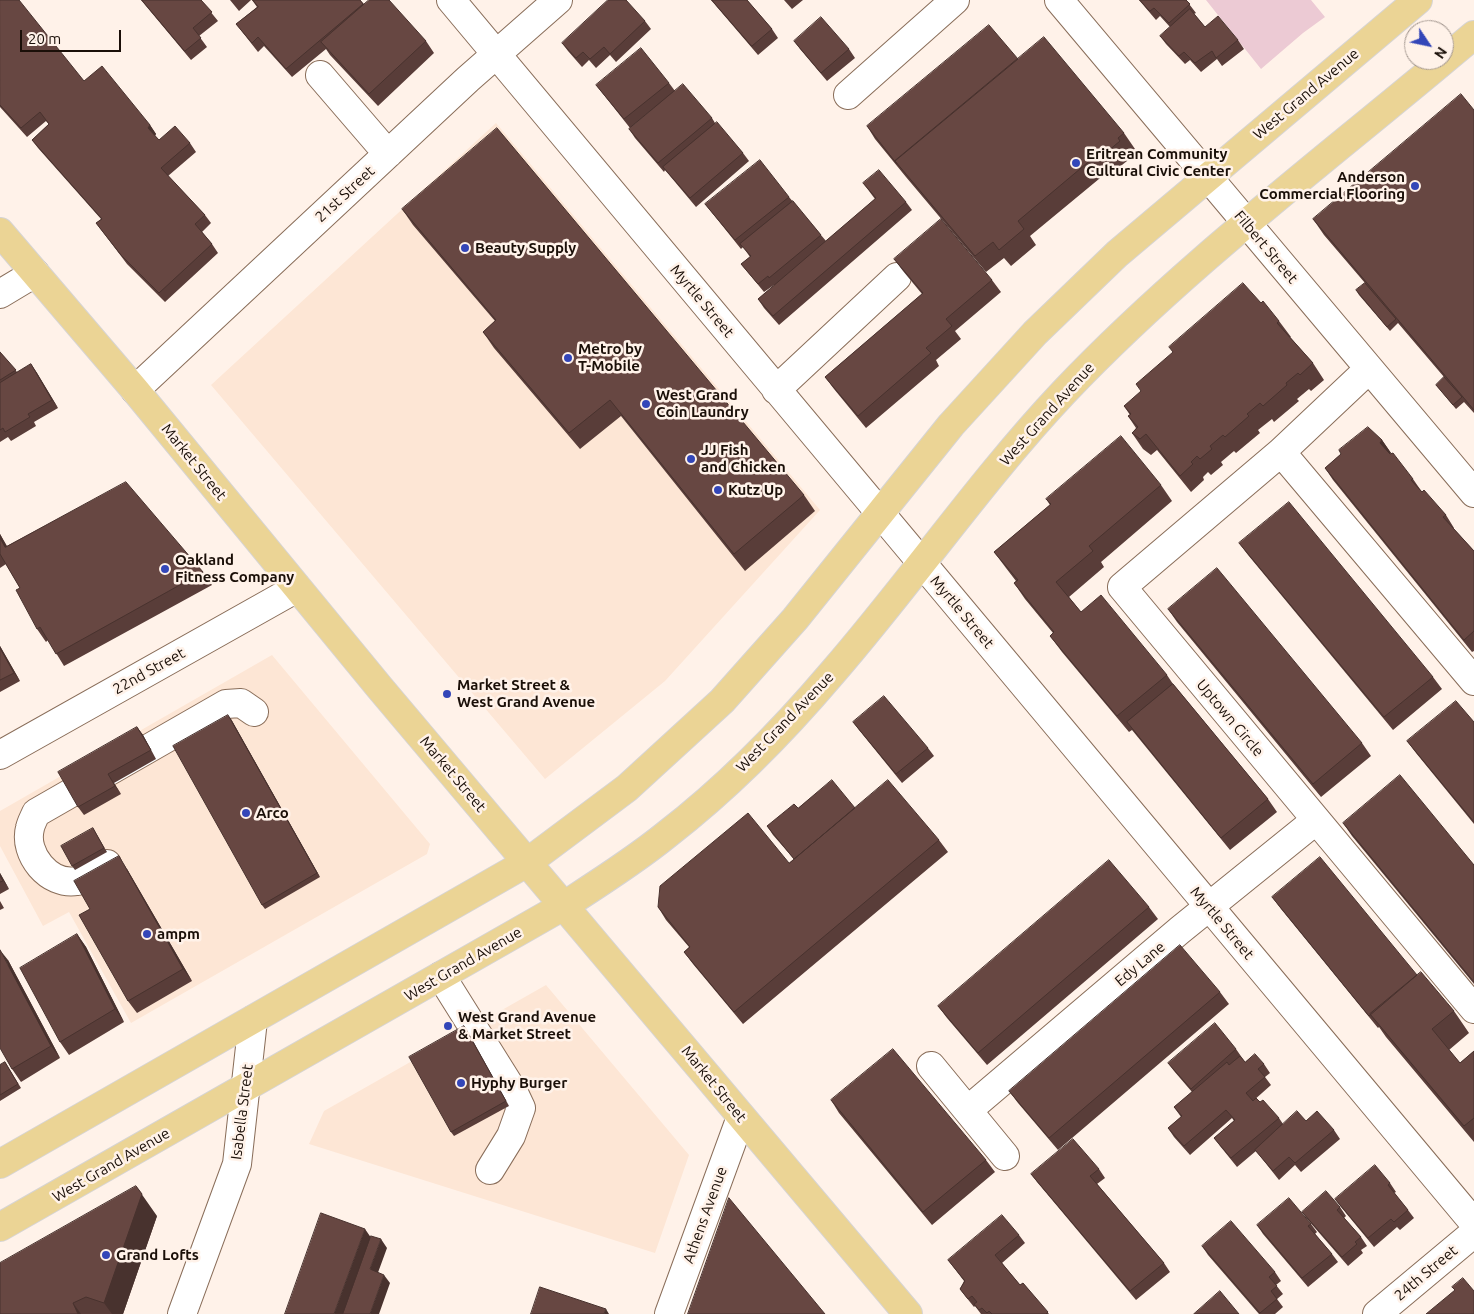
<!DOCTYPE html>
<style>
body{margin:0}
#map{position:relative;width:1474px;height:1314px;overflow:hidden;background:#fff2e9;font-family:Ubuntu,sans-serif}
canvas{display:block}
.north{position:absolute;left:1404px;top:20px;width:50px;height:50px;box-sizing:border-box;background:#fff2e9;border:1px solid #a3978f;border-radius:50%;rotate:124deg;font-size:14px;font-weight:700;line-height:20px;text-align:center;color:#1a0f08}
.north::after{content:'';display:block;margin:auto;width:18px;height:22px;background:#3346b8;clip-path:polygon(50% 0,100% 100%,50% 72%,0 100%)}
.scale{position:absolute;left:20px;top:30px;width:101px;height:22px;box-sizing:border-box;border:2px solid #1a0f08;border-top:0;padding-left:6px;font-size:15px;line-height:18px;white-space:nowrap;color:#1a0f08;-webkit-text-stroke:4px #fff2e9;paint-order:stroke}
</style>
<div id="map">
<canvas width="1474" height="1314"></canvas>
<div class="north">N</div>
<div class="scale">20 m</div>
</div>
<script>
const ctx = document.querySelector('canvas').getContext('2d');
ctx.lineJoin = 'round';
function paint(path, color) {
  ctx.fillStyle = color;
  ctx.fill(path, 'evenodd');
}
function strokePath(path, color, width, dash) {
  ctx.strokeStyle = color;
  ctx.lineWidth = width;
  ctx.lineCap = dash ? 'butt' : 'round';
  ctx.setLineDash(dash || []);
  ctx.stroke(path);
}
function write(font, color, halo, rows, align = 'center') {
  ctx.font = font + ' Ubuntu,sans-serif';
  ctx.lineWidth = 5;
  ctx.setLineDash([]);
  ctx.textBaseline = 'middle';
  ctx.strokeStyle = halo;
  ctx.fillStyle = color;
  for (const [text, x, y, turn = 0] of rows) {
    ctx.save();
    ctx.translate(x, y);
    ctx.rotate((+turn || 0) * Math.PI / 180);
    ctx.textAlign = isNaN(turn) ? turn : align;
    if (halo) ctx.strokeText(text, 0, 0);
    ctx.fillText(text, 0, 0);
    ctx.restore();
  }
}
const built = new Path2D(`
 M496,123L820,510L665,681L545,779L211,385Z
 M272,655L430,844L427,854L131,1023L69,912L43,926L0,846V811Z
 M546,985L689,1155L655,1253L309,1144L324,1111Z`);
const green = new Path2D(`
 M1206,0H1311L1325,17L1303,33L1261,69Z`);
const minor = new Path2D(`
 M451,0L1474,1223
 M1059,0L1474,493
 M320,75L388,154
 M848,95L955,0
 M0,294L35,273
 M135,390L468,79L558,0
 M776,390L897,277
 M1281,452L1369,369
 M1474,681L1281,452L1122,587L1474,1009
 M0,755L297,588
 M107,864C98,869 86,880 77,881C49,886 23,854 30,828C31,823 34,818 36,813L226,704L241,703L254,712
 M441,976L513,1091L521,1108L511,1136L490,1170
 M931,1066L1005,1156
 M968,1110L1180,930L1315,821
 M182,1314L237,1164L253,1020
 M669,1314L741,1117
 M1377,1314L1474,1233`);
const major = new Path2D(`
 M1444,60L1474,35
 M0,232L135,390L380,688L908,1314
 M0,1164L528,862L627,788L722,701L795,619L951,425L1035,333L1117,254L1418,0
 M0,1227L565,905C599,883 634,861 666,835C727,788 783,731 833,672C912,581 981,480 1064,392C1180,270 1315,168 1444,60`);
const wall = new Path2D(`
 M0,0L84,81L150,125L156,134L155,136L159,140L190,143L196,152L168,176L205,215L211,223L202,232L212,244L218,253L165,302L127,264L96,223L101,219L38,148L32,140L49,124L46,121L27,137L0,107Z
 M141,0H201L218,21L199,36L207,47L191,60Z
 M230,0H251L239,11Z
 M252,0H360L364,4L426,41L434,53L378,106L330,55L326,49L292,77L264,46L258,52L236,24L257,7Z
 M711,0H747L772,29L778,38L758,55Z
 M784,0H803L792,9Z
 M1139,0H1186L1196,13L1194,14L1205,27L1238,40L1244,49L1222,66L1217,59L1201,72L1190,60L1185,64L1166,44L1160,36L1170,27L1160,16L1156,20Z
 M645,21L651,29L616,62L610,55L596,68L589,60L582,67L568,51L562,43Z
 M794,41L849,49L855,58L827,81L800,49Z
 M1018,59L1124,133L1135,149L1129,154L1132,157L1107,177L1105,174L1030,236L1036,245L1011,266L1004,258L986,272L906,177L875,139L867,126Z
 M669,83L675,91L712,118L715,123L743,153L749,161L696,207L665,170L664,172L635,138L629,129L662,101L630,128L596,85Z
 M1474,110V413L1464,402L1456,409L1436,385L1444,377L1398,323L1390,331L1359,295L1356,290L1365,283L1324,235L1313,219Z
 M863,183L906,202L912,210L779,325L764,308L758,299L774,286V285L764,292L741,264L750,257L743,247L741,249L705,204L789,197L826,241L875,199Z
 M402,209L804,495L815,511L745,571L621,416L580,449L494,348L483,332L495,321L413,225Z
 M894,259L992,280L1001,292L955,331L961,339L936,360L939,366L866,428L834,389L825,377L922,294L903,271Z
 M1261,303L1279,321L1291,337H1290L1313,363L1324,380L1311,391L1309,389L1297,399L1299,401L1274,422L1272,419L1258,430L1260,433L1236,453L1234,451L1221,462L1223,465L1211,475L1208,472L1203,477L1204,480L1191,492L1157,450L1151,455L1143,449L1132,433L1136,428L1128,416L1130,415L1124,406Z
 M0,352L17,372L31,364L37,373L58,408L34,422L36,426L11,441L8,437L0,442Z
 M1382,440L1391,453L1390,454L1413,479L1422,492L1446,515L1454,528H1453L1474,551V651L1472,652L1333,480L1325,468L1341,454Z
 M1161,485L1172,501L1101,562L1104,567L1069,597L1081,612L1167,675L1173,684L1268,799L1277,812L1230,850L1132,730L1129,732L1062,652L1050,636L1053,633L1025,599L1014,583L1016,581L1006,568L994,552L1050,505L1046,499Z
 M0,534L7,546L203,572L212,585L64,666L48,640L46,642L37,629L20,588L6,564L0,568Z
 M1239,543L1433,677L1442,689L1393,730L1248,555Z
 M1168,609L1362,743L1371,756L1321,797L1177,622Z
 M0,646L20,681L0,692Z
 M231,719L320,877L265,909L262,905Z
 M853,722L928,748L934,756L902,783L859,730Z
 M1474,722V824L1416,753L1407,741Z
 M137,727L143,735L156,759L114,783L121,794L84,815L78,807Z
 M798,808H855L939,840L948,852L743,1024L693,964L684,952L689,947L666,920L658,907L789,863L794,859L773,835L767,826Z
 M1343,823L1474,865V984L1352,836Z
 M93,828L107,852L75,870L72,866Z
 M127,869L192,981L137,1013L128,1001L90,909Z
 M0,873L9,889L0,894Z
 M1272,897L1417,975L1454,1011L1469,1033L1449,1050L1460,1063L1474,1051V1142L1386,1037L1379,1027L1378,1028L1281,909Z
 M0,901L4,908L0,910Z
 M1149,907L1158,919L987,1065L947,1018L938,1006Z
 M77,934L86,947L124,1022L69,1055L60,1042Z
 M8,960L60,1058L21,1082L12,1069Z
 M1220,992L1229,1004L1058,1150L1018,1103L1009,1091Z
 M464,1026L509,1106L454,1136L451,1132Z
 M1236,1049L1245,1062L1264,1064L1270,1073L1265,1077L1271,1085L1253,1101L1260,1102L1279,1118L1283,1124L1306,1121L1334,1130L1340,1139L1301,1172L1295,1165L1279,1180L1256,1151L1237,1167L1220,1146L1214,1138L1234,1121L1232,1118L1190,1155L1174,1137L1168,1128L1181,1117L1174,1107L1192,1092L1174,1071L1168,1063Z
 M5,1062L21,1088L0,1101V1065Z
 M831,1100L986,1160L995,1172L932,1225L839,1113Z
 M1099,1169L1105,1178L1097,1184L1164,1263L1170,1272L1136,1300L1037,1182L1031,1174Z
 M1390,1183L1396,1192L1394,1193L1408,1210L1414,1218L1400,1230L1397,1227L1374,1247L1341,1207L1335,1199Z
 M1340,1207L1346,1216L1344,1218L1361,1237L1367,1246L1361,1250L1363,1253L1348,1266L1308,1220L1302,1212Z
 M157,1216L123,1314H0Z
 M1311,1224L1317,1232L1315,1234L1332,1254L1338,1262L1308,1287L1263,1234L1257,1225Z
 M1019,1235L1025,1243L1002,1263L1020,1285L1023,1283L1049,1314H981L975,1306L974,1307L966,1297L960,1289L964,1281L948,1260Z
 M1202,1246L1275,1272L1281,1281L1276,1285L1283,1294L1277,1299L1283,1307L1275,1314H1259L1208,1255Z`);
const shadedWall = new Path2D(`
 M150,125L156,134L154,136L148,128Z
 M31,364L37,373L58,408L52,400Z
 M1382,440L1391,453L1388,455L1380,443Z
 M0,534L14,560L5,547L0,538Z
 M0,646L20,681L14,673L0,648Z
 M228,715L231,719L320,877L317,873Z
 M137,727L143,735L156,759L151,750Z
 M108,774L114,783L121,794L115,786Z
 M119,856L127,869L192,981L183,969Z
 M0,873L9,889L0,876Z
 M77,934L86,947L124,1022L115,1009Z
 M0,950L8,960L60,1058L51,1046Z
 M464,1026L467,1030L509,1106L506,1101Z
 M136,1186L157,1216L123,1314H112L104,1303Z
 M365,1229L374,1242L348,1314H334Z
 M381,1239L387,1248L376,1278L370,1269Z
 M384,1275L390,1283L379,1314H370Z
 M73,1303L81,1314H78Z
 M606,1309L609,1314H604Z`);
const building = new Path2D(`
 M0,0H19L84,81L102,66L150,125L148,128L159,140L175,126L190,143L161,168L205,215L195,224L212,244L159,293L121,255L96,223L102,219L32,140L49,124L40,112L21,128L0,105Z
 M142,0H201L212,12L193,28L201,38L185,51Z
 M253,0H360L363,4L286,69L258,37L252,43L236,24L258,7Z
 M369,0H389L426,41L369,94L321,42Z
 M608,0H626L645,21L610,54L604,47L590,59L583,52L576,58L562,43Z
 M712,0H747L772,29L752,46Z
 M1140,0H1186L1190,4L1169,23L1154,8L1150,11Z
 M1190,9L1205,27L1218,16L1238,40L1216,58L1212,51L1195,63L1184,52L1179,56L1160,36Z
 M821,17L849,49L821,73L794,41Z
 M989,25L1018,59L895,161L897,164L867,126Z
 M1044,37L1124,133L1118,138L1120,141L1096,161L1093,158L1018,221L1024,229L999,250L993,242L975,256L895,161Z
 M641,48L669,83L624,119L596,85Z
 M683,84L712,118L658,163L629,129Z
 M1461,94L1474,110V410L1313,219Z
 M717,122L743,153L690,198L663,167Z
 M497,128L804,495L734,554L610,400L569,433L483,332L496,320L402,209Z
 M760,160L789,197L735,240L705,204Z
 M879,170L906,202L773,316L758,299L876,198L863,183Z
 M793,201L821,235L769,278L768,276L758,284L741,264L751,256L740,244Z
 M941,219L992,280L946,319L952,326L926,348L931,353L858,416L825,377L923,293L894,259Z
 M1243,283L1261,303L1263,301L1279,321L1277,323L1313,363L1300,375L1298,373L1286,383L1287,385L1263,406L1260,403L1247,414L1249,416L1225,437L1223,435L1210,446L1212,449L1200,459L1197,456L1191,462L1193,464L1180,476L1146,434L1140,439L1132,433L1138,427L1128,416L1131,414L1124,406L1141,391L1136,384L1173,352L1169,347Z
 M1365,283L1396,319L1387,327L1356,290Z
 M0,352L16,370L0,380Z
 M31,364L52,400L28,414L30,417L5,432L3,428L0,430V383Z
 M1444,377L1462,397L1453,405L1436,385Z
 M1368,427L1382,440L1380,443L1390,454L1393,453L1413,479L1411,480L1422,492L1424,490L1446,515L1443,517L1474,551V631L1464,640L1325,468L1341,454L1339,450Z
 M1121,436L1161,485L1089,546L1093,551L1056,582L1081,612L1101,595L1167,675L1117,716L1050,636L1054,632L1014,583L1018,580L994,552L1051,504L1046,499Z
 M126,482L203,572L56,654L40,627L37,629L16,590L20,588L0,554V538L5,547Z
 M1289,502L1433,677L1384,717L1239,543Z
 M1217,568L1362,743L1313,784L1168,609Z
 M0,648L14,673L0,680Z
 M1173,684L1268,799L1221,838L1127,722Z
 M884,696L928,748L896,774L853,722Z
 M1456,701L1474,722V822L1407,741Z
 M228,715L317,873L262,905L173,746Z
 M137,727L151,750L108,774L115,786L78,807L58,772Z
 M1400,775L1474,865V982L1343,823Z
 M832,780L855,808L794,859L767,826L794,804L798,808Z
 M888,780L939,840L734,1012L684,952L690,947L658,907L660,886L748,813L789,863Z
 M93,828L104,848L72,866L61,846Z
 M119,856L183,969L128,1001L79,915L90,909L74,881Z
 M1320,857L1417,975L1369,1016L1272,897Z
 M1109,860L1149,907L978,1053L938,1006Z
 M0,876L3,881L0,882Z
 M77,934L115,1009L60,1042L20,968Z
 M1180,945L1220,992L1049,1138L1009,1091Z
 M0,950L51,1046L12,1069L0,1048Z
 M1421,972L1454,1011L1432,1029L1460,1063L1474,1051V1118L1464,1126L1370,1014Z
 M1215,1023L1236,1049L1191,1089L1168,1063Z
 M464,1026L506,1101L451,1132L409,1057Z
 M893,1049L986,1160L923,1212L831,1100Z
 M1255,1054L1264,1064L1258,1069L1265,1077L1246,1093L1253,1101L1256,1098L1260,1102L1263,1100L1279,1118L1231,1158L1214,1138L1235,1120L1226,1110L1184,1146L1168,1128L1182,1116L1174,1107L1227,1062L1229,1065L1240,1056L1245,1062Z
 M5,1062L18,1084L0,1095V1065Z
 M1297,1111L1306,1121L1317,1111L1334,1130L1295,1163L1289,1157L1273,1171L1255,1150Z
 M1073,1139L1099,1169L1090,1176L1164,1263L1130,1291L1031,1174Z
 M1375,1165L1390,1183L1388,1185L1408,1210L1394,1222L1391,1219L1368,1238L1335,1199Z
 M136,1186L142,1194L104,1303L86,1297L73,1303L78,1314H0V1263Z
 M1326,1191L1340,1207L1337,1210L1361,1237L1355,1242L1357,1244L1342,1257L1302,1212Z
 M729,1198L825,1314H688Z
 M1289,1198L1311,1224L1308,1226L1332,1254L1302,1278L1257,1225Z
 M321,1213L365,1229L334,1314H285Z
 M1002,1215L1019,1235L995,1255L1020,1285L1023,1283L1048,1312L1046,1314H992L989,1311L987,1313L982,1308L979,1310L974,1304L977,1302L972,1296L968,1299L960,1289L965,1281L948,1260Z
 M1231,1221L1275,1272L1269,1277L1277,1286L1271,1291L1277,1299L1260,1313L1202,1246Z
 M371,1236L381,1239L370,1269L384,1275L370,1314H343Z
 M1463,1278L1474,1291V1314H1426L1455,1290L1452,1287Z
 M540,1287L606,1309L604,1314H531Z
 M1220,1291L1239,1314H1194Z`);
const markers = [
 [1076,163,5,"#3346b8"],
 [1415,186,5,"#3346b8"],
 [465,248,5,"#3346b8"],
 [568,358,5,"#3346b8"],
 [646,404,5,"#3346b8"],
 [691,459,5,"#3346b8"],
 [718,490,5,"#3346b8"],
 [165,569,5,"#3346b8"],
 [447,694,5,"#3346b8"],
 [246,813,5,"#3346b8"],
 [147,934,5,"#3346b8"],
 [448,1026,5,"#3346b8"],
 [461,1083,5,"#3346b8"],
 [106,1255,5,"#3346b8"]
];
const streetNames = [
 ["West Grand Avenue",1306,94,-40],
 ["21st Street",345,194,-43],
 ["Filbert Street",1266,247,50],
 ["Myrtle Street",702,301,50],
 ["West Grand Avenue",1047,414,-48],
 ["Market Street",194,462,51],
 ["Myrtle Street",962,612,50],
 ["22nd Street",149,671,-29],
 ["Uptown Circle",1230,718,50],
 ["West Grand Avenue",785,722,-46],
 ["Market Street",453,774,50],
 ["Myrtle Street",1222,923,50],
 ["West Grand Avenue",463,964,-30],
 ["Edy Lane",1140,964,-40],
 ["Market Street",714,1084,51],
 ["Isabella Street",242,1112,-83],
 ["West Grand Avenue",111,1165,-30],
 ["Athens Avenue",705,1215,-70],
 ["24th Street",1426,1273,-40]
];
const poiNames = [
 ["Eritrean Community",1086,154],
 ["Cultural Civic Center",1086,171],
 ["Anderson",1405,177,"right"],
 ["Commercial Flooring",1405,194,"right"],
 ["Beauty Supply",475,248],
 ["Metro by",578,349],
 ["T-Mobile",578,366],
 ["West Grand",656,395],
 ["Coin Laundry",656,412],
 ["JJ Fish",701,450],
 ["and Chicken",701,467],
 ["Kutz Up",728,490],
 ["Oakland",175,560],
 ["Fitness Company",175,577],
 ["Market Street &",457,685],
 ["West Grand Avenue",457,702],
 ["Arco",256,813],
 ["ampm",157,934],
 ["West Grand Avenue",458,1017],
 ["& Market Street",458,1034],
 ["Hyphy Burger",471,1083],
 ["Grand Lofts",116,1255]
];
paint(built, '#fde6d5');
paint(green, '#eccad4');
strokePath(minor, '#896d59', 30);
strokePath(major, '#d6d4d3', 30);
strokePath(minor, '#fff', 28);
strokePath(major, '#ebd495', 28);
paint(wall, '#593d39');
paint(shadedWall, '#48322e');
paint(building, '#674742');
strokePath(building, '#48322e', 1);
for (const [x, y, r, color] of markers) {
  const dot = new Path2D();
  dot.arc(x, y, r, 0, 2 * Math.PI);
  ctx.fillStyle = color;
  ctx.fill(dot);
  strokePath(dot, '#fff2e9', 2);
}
write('15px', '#1a0f08', '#fff2e9', streetNames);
write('bold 15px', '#1a0f08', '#fff2e9', poiNames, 'left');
</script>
